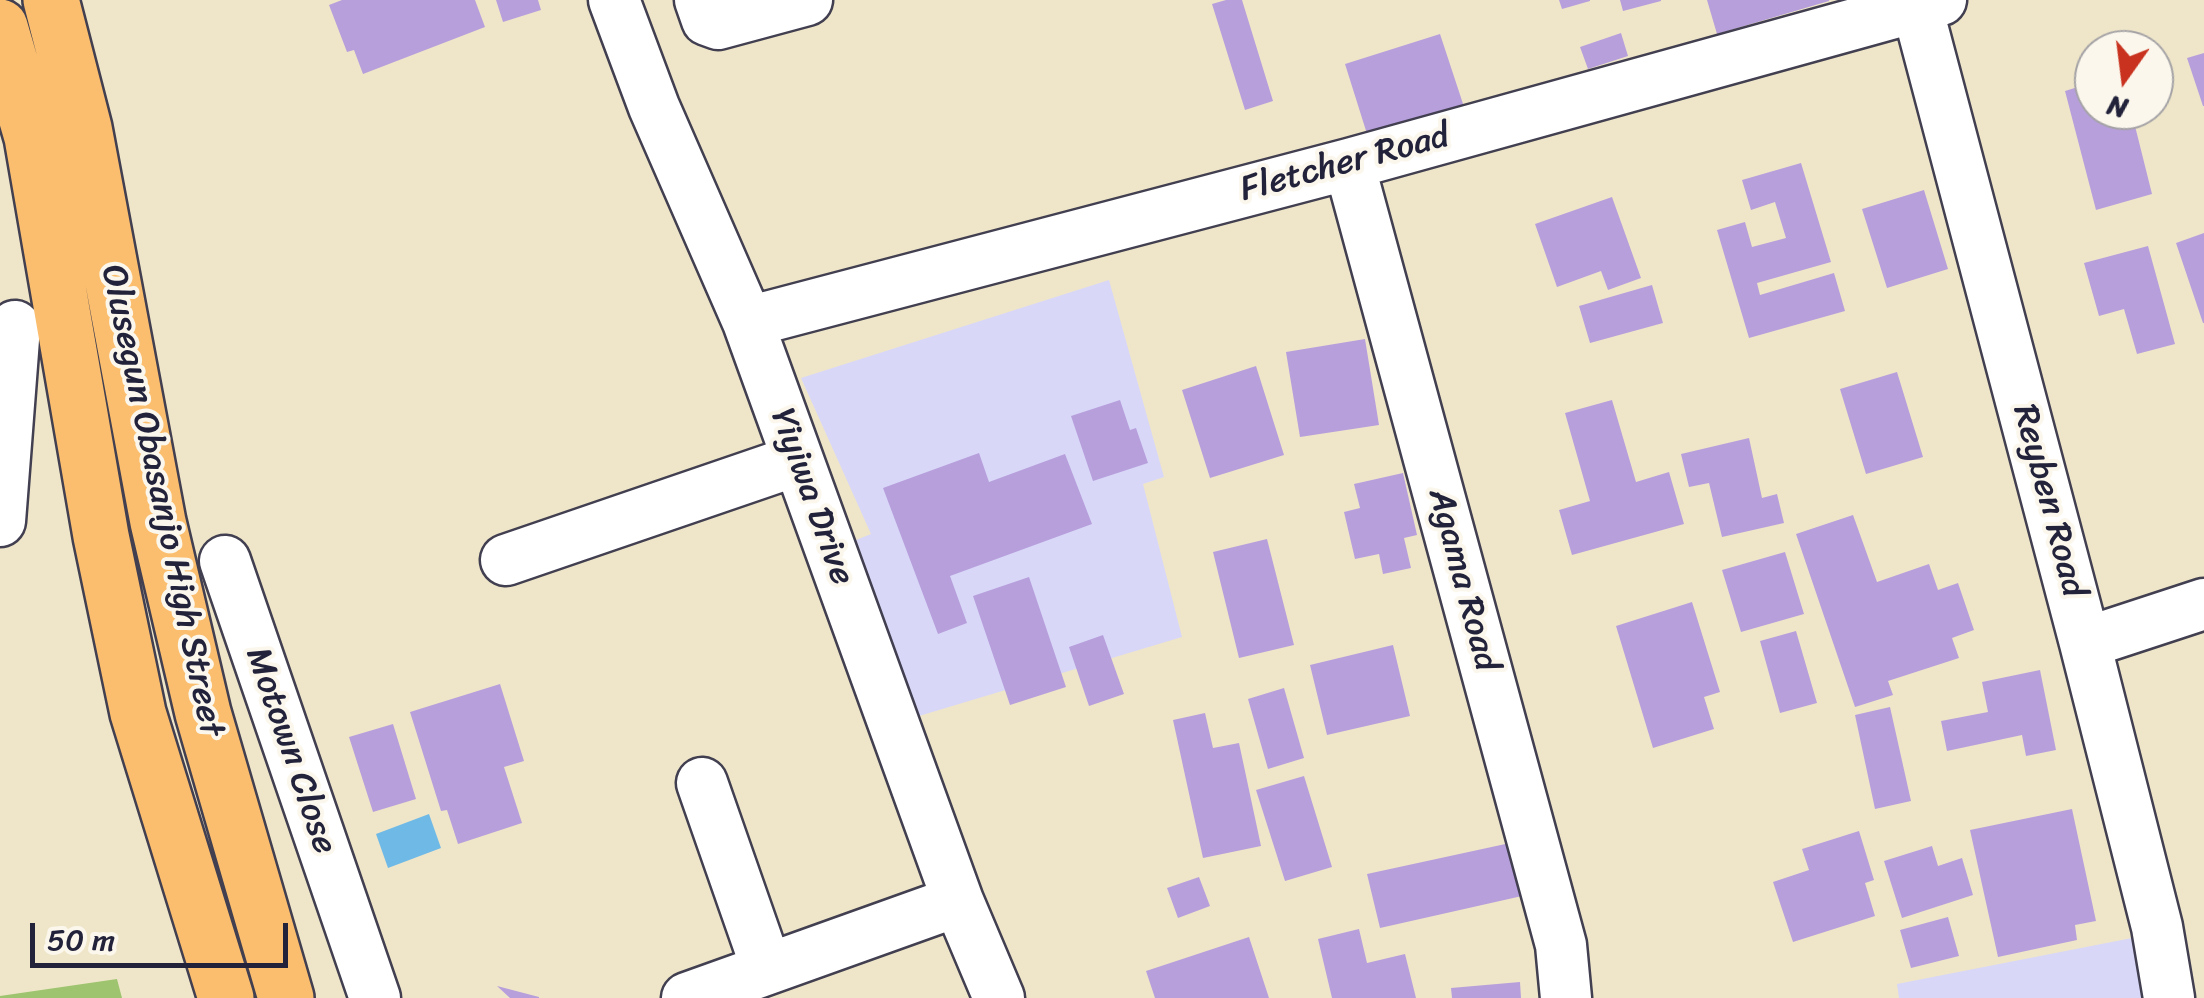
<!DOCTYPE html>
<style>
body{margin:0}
#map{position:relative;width:2204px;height:998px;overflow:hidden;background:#efe6c9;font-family:Sriracha,sans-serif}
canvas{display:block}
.north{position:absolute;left:2074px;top:30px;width:100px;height:100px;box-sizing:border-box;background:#fbf7ec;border:2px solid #a4a2a5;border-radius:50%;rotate:194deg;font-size:28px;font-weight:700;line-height:40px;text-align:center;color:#22223b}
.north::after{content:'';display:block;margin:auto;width:35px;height:45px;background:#c8321e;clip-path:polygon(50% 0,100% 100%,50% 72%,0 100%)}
.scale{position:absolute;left:30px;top:923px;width:258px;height:45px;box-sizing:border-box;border:5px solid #22223b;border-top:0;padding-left:12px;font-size:30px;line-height:35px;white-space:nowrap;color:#22223b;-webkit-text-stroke:8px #fbf7ec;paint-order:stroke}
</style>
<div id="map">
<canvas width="2204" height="998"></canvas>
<div class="north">N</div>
<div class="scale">50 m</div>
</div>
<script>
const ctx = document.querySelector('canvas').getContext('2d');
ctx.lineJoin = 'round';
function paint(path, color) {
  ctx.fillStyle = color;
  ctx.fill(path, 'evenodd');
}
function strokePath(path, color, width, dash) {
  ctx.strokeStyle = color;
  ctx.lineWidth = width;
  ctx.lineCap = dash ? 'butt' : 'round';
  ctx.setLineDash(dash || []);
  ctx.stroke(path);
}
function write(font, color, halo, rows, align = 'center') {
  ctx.font = font + ' Sriracha,sans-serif';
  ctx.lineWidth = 8;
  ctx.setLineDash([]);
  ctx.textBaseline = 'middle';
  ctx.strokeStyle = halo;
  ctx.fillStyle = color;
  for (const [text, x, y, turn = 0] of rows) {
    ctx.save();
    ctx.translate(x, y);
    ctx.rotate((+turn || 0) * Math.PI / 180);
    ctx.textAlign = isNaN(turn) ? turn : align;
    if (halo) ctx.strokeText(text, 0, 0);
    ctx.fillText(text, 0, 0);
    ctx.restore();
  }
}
const built = new Path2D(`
 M1109,280L1164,477L1143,484L1182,637L919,716L856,540L871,534L801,378Z
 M2132,938L2148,998H1899L1897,984Z`);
const green = new Path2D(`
 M117,979L122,998H0V996Z`);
const water = new Path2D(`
 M429,814L441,848L388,868L376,834Z`);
const building = new Path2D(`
 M342,0H475L485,27L363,74L354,50L347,52L329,5Z
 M496,0H538L541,10L503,22Z
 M1226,0H1242L1273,101L1245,110L1212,4Z
 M1559,0H1590V1L1562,9Z
 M1620,0H1661V1L1623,11Z
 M1707,0H1829V1L1717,34Z
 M1621,33L1628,56L1588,69L1580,47Z
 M1440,34L1469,122L1373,153L1345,64Z
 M2204,53V106H2203L2187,58Z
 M2094,82V110H2131L2152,194L2096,210L2065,91Z
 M1801,163L1831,262L1757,283L1760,295L1834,273L1845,311L1749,338L1717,230L1745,222L1752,247L1786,238L1775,202L1751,210L1742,180Z
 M1924,190L1948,269L1887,288L1862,209Z
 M1612,197L1641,278L1608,290L1601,271L1557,287L1535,224Z
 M2204,233V323H2203L2176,243Z
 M2148,246L2175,344L2137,354L2124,309L2099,316L2084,263Z
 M1652,285L1663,323L1590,343L1579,306Z
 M1365,339L1379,425L1300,437L1286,352Z
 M1256,366L1284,455L1210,478L1182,390Z
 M1897,372L1923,457L1866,474L1840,389Z
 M1120,400L1130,430L1136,428L1148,463L1093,481L1071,416Z
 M1612,400L1636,482L1669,472L1684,524L1572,555L1559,510L1590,501L1565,413Z
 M1749,438L1762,498L1777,494L1784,523L1722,537L1709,483L1689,487L1681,454Z
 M979,453L989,482L1065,454L1092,524L950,576L967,623L938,634L883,488Z
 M1403,473L1417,535L1404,538L1411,568L1383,574L1379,554L1355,559L1344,512L1360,508L1354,484Z
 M1853,515L1877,582L1929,564L1938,590L1958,583L1974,630L1952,638L1959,658L1888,681L1893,695L1855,707L1796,534Z
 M1267,539L1294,645L1239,658L1213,552Z
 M1785,552L1804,614L1741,632L1722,570Z
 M1029,577L1066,687L1010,705L973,596Z
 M1692,602L1720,692L1704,697L1714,729L1653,748L1616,626Z
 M1796,631L1817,703L1780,713L1760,641Z
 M1103,635L1124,694L1089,706L1069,647Z
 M1393,645L1410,716L1327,735L1310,665Z
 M2040,670L2056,750L2026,756L2022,735L1947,751L1941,721L1988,712L1982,682Z
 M500,684L524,761L504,767L522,823L458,844L447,810L441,811L410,712Z
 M1284,688L1304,758L1268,769L1248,699Z
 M1890,707L1911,801L1875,809L1855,715Z
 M1205,713L1213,748L1239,743L1261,846L1203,858L1173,720Z
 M393,724L416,799L373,812L349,737Z
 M1304,776L1332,867L1285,881L1256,790Z
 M2072,809L2096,921L2075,925L2077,940L1998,957L1970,830Z
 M1859,831L1874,880L1865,883L1875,916L1793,942L1773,882L1809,870L1802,849Z
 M1510,843L1522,896L1380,928L1367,874Z
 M1932,846L1938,866L1962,858L1973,895L1902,918L1884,861Z
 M1199,877L1210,906L1178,918L1167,888Z
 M1948,917L1959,956L1911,968L1900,930Z
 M1359,929L1367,963L1405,954L1416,998H1332L1318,939Z
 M1249,937L1269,998H1155L1146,971Z
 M1520,982L1521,998H1452L1451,988Z
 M497,986L539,997V998H510Z`);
const minor = new Path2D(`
 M614,0L654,107L748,322L958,901L999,998
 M700,0L707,20L718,24L807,0
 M1917,7L2085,643L2157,927L2169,998
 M1349,164L1561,945L1566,998
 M748,322L1349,164L1941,0
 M0,521L15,326
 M506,560L798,460
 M225,561L375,998
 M2085,643L2204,604
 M702,783L767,969
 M687,998L958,901`);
const major = new Path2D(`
 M51,0L84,128L158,522L203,713L286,998
 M0,27L32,137L101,536L138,713L226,998`);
const streetNames = [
 ["Fletcher Road",1345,164,-15],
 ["Yiyiwa Drive",811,497,70],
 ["Olusegun Obasanjo High Street",161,501,78],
 ["Reyben Road",2048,501,75],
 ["Agama Road",1462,580,75],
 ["Motown Close",290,751,71]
];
paint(built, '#d8d7f8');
paint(green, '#9ec46f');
paint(water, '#6fb9e7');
paint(building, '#b79fdc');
strokePath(minor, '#413f50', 55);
strokePath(major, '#413f50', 60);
strokePath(minor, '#fff', 50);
strokePath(major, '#fbbe6e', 55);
write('35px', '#22223b', '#fbf7ec', streetNames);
</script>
